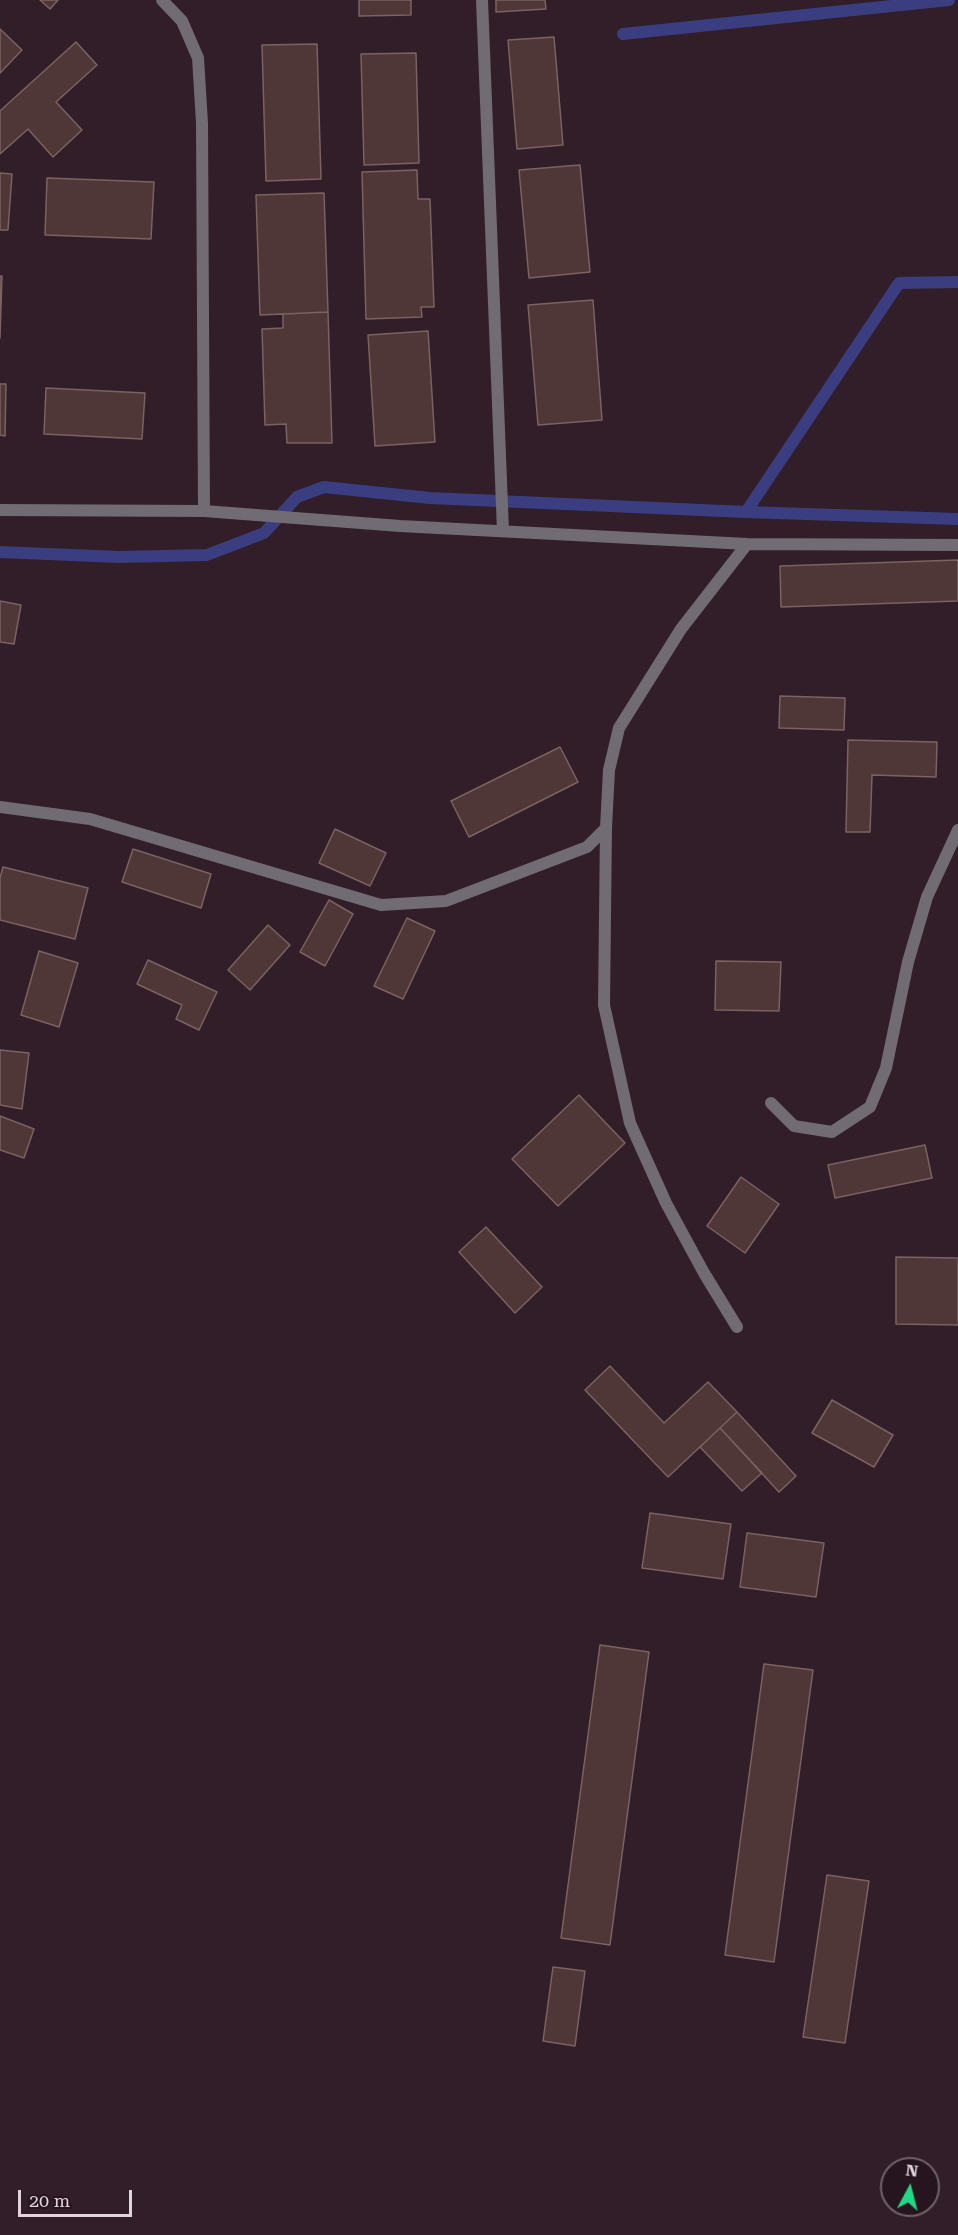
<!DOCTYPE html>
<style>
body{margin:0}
#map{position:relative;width:958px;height:2235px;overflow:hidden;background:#311e28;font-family:"Roboto Serif",serif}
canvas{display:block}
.north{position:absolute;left:880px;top:2157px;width:60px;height:60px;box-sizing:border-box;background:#26151f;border:2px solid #71616a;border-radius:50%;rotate:7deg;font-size:16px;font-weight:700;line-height:24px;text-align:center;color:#e1d4da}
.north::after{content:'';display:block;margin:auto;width:21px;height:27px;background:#20d887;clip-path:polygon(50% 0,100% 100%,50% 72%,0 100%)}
.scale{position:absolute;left:18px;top:2190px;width:114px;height:27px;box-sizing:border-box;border:3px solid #e1d4da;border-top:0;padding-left:8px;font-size:18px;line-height:21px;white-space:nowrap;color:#e1d4da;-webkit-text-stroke:4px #26151f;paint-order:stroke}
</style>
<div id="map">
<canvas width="958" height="2235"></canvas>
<div class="north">N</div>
<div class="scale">20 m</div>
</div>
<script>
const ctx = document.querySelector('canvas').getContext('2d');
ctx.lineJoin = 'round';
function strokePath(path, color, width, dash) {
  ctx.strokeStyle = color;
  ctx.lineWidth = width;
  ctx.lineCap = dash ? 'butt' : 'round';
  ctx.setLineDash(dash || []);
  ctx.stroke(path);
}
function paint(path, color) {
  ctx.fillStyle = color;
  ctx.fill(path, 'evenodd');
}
const stream = new Path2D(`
 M623,34L949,0
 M746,512L899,283L958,282
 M0,552L119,557L207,555L264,533L297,497L324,487L430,498L746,512L958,519`);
const building = new Path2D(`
 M40,0H58L50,9Z
 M359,0H411V15L359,16Z
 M496,0H545L546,9L496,12Z
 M0,29L22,50L0,73Z
 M554,37L563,145L517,149L508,40Z
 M76,42L97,65L56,102L82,130L53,157L28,129L0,154V111Z
 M317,44L321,179L266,181L262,45Z
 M416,53L419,163L364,165L361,54Z
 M580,165L590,272L529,278L519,170Z
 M417,170L418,199H430L434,307H421L422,317L366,319L362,172Z
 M0,173L12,174L8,230H0Z
 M47,178L154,182L151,239L45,235Z
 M324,193L328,312L260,315L256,195Z
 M0,276H2L0,338Z
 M593,300L602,420L538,425L528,305Z
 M328,312L332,443H287L286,424L265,425L262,329L283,328V314Z
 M428,331L435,442L375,446L368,335Z
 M0,384H6L5,436L0,435Z
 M46,388L145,393L142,439L44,434Z
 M958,560V601L781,607L780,566Z
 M0,601L21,605L14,644L0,642Z
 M780,696L845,698L844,730L779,728Z
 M848,740L937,742L936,777L872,775L870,832H846Z
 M560,747L578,782L469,837L451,801Z
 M335,829L386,853L370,886L319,863Z
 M133,849L211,874L201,908L122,882Z
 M3,867L88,888L75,939L0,920V878Z
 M329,900L353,914L325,966L300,952Z
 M407,918L435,931L403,999L374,986Z
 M268,925L290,945L250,990L228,970Z
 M39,951L78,963L59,1027L21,1015Z
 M148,960L217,992L199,1030L176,1019L182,1005L137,984Z
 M716,961L781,962L779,1011L715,1010Z
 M0,1050L29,1053L22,1109L0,1105Z
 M579,1095L625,1143L558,1206L512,1159Z
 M0,1116L34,1129L24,1158L0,1150Z
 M925,1145L932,1178L835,1198L828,1165Z
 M741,1177L779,1204L745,1253L707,1226Z
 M486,1227L542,1287L515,1313L459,1252Z
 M896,1257L958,1258V1325L896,1324Z
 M610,1366L664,1423L708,1382L737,1412L668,1477L585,1390Z
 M832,1400L893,1435L874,1467L812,1433Z
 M737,1412L796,1476L779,1492L720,1428Z
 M720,1428L762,1473L742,1491L700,1447Z
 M650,1513L731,1524L723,1579L642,1568Z
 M747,1533L824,1543L816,1597L740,1587Z
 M600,1645L649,1652L610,1945L561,1938Z
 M764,1664L813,1670L774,1962L725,1955Z
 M827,1875L869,1881L845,2043L803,2037Z
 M553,1967L585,1971L575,2046L543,2041Z`);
const minor = new Path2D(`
 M162,0L182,21L198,58L202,123L204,511
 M482,0L503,531
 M0,510L204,511L400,526L747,544L958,545
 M0,807L90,819L381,905L446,901L587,847L606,828L609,770L619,728L681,629L747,544
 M606,828L604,1005L630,1123L666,1203L704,1273L737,1327
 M771,1103L794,1126L832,1132L870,1107L886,1068L908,962L927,897L958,830`);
strokePath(stream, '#3a3e80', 12);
paint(building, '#4e3736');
strokePath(building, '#7c6262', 1.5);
strokePath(minor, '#716b74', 12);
</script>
